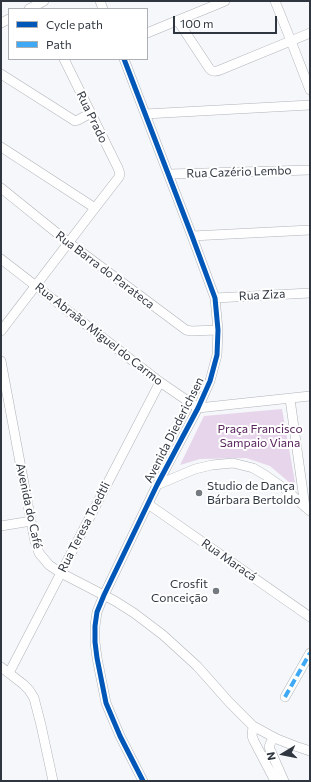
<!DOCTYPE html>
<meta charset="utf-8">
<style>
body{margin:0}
#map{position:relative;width:311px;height:782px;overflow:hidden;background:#f5f7fa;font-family:Commissioner,sans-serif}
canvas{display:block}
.frame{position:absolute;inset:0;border:2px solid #303640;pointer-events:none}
.legend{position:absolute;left:8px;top:8px;width:140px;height:52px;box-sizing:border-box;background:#fff;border:1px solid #acafb3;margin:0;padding:5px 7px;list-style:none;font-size:12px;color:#303640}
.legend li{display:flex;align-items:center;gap:8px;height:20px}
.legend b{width:20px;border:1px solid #acafb3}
.north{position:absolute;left:263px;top:734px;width:40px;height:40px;-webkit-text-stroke:3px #fff;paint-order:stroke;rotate:260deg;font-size:11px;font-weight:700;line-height:16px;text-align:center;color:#303640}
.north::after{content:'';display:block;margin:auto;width:14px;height:18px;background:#303640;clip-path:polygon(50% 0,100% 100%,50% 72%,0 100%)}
.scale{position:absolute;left:173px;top:16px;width:104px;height:18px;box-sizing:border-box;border:2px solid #303640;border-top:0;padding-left:5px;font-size:12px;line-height:14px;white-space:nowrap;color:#303640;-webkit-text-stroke:3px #fff;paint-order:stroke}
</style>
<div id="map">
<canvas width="311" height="782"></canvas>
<div class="frame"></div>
<ul class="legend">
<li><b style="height:5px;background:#0057b8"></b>Cycle path</li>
<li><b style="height:5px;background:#3fa9f5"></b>Path</li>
</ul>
<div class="north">N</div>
<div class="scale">100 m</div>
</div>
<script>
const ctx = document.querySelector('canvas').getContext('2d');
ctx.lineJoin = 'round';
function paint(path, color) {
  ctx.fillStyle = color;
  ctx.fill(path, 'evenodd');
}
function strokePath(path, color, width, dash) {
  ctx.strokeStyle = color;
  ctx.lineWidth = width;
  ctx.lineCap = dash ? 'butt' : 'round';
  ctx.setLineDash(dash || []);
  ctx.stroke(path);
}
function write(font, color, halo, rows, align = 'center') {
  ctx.font = font + ' Commissioner,sans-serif';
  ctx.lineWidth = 4;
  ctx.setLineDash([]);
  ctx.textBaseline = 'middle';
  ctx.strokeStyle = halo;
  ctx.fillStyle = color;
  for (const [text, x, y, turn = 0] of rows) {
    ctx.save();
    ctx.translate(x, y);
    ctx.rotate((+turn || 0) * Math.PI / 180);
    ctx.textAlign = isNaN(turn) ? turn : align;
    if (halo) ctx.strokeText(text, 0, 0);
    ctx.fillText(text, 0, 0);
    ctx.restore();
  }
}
const green = new Path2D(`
 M282,409L296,488L270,466L246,458L200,459L180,465L204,416Z`);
const minor = new Path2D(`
 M100,1L103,9
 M275,1L291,41L310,90
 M29,9L44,1
 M178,21L209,68C212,72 215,72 220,70L310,33
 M1,23L9,19
 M147,33L225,1
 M124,59L192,236L215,298L218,330L217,355L210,381L198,408L157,485L104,595L97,612L95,626V642L97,658L106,703L120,736L143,781
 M1,74L75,121L78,120L91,113
 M145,114L310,105
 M1,147L95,208
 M169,174L310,170
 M1,188L68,242L186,330L191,331L218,330
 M192,236L310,230
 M1,259L160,382L198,408L310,396
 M215,298L310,293
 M1,331L95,208L119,177L120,174L118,168L64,59
 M1,361L31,521L35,541L39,553L49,565L61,573L115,601L134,613L163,635L197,666L229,702L253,726L277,739L295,746L310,751
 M290,399L305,507
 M157,485L195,469L212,465L233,463L253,468L265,475L285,489L310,511
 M148,504L310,617
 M1,526L31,521
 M1,667L23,684L29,690L34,698L41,725L53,781
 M9,673L160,382
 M285,697L310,653
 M253,726L252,736L254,741L275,781
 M273,737L269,747L284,781`);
const quiet = new Path2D(`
 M285,697L310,653`);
const cycleway = new Path2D(`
 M124,59L192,236L215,298L218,330L217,355L210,381L198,408L157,485L104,595L97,612L95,626V642L97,658L106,703L120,736L143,781`);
const markers = [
 [199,493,4,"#757a81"],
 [216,591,4,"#757a81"]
];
const streetNames = [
 ["Rua Prado",92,117,64],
 ["Rua Cazério Lembo",239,172,-2],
 ["Rua Barra do Parateca",105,270,37],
 ["Rua Ziza",262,295,-3],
 ["Rua Abraão Miguel do Carmo",99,334,38],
 ["Avenida Diederichsen",174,430,-63],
 ["Avenida do Café",29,506,78],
 ["Rua Teresa Toedtli",84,527,-63],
 ["Rua Maracá",229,560,35]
];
const parkNames = [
 ["Praça Francisco",260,429],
 ["Sampaio Viana",260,443]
];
const poiNames = [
 ["Studio de Dança",207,486],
 ["Bárbara Bertoldo",207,500],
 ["Crosfit",208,584,"right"],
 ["Conceição",208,598,"right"]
];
paint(green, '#e7d6eb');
strokePath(minor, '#afb3b8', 10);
strokePath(minor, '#fefefe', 9);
strokePath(quiet, '#3fa9f5', 4, [8, 4]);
strokePath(cycleway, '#0057b8', 5);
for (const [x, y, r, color] of markers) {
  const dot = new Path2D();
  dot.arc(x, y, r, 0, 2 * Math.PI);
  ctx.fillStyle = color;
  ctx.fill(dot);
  strokePath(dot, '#fff', 1.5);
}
write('12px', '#303640', '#fff', streetNames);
write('12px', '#58255c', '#fff', parkNames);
write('12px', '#303640', '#fff', poiNames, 'left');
</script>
